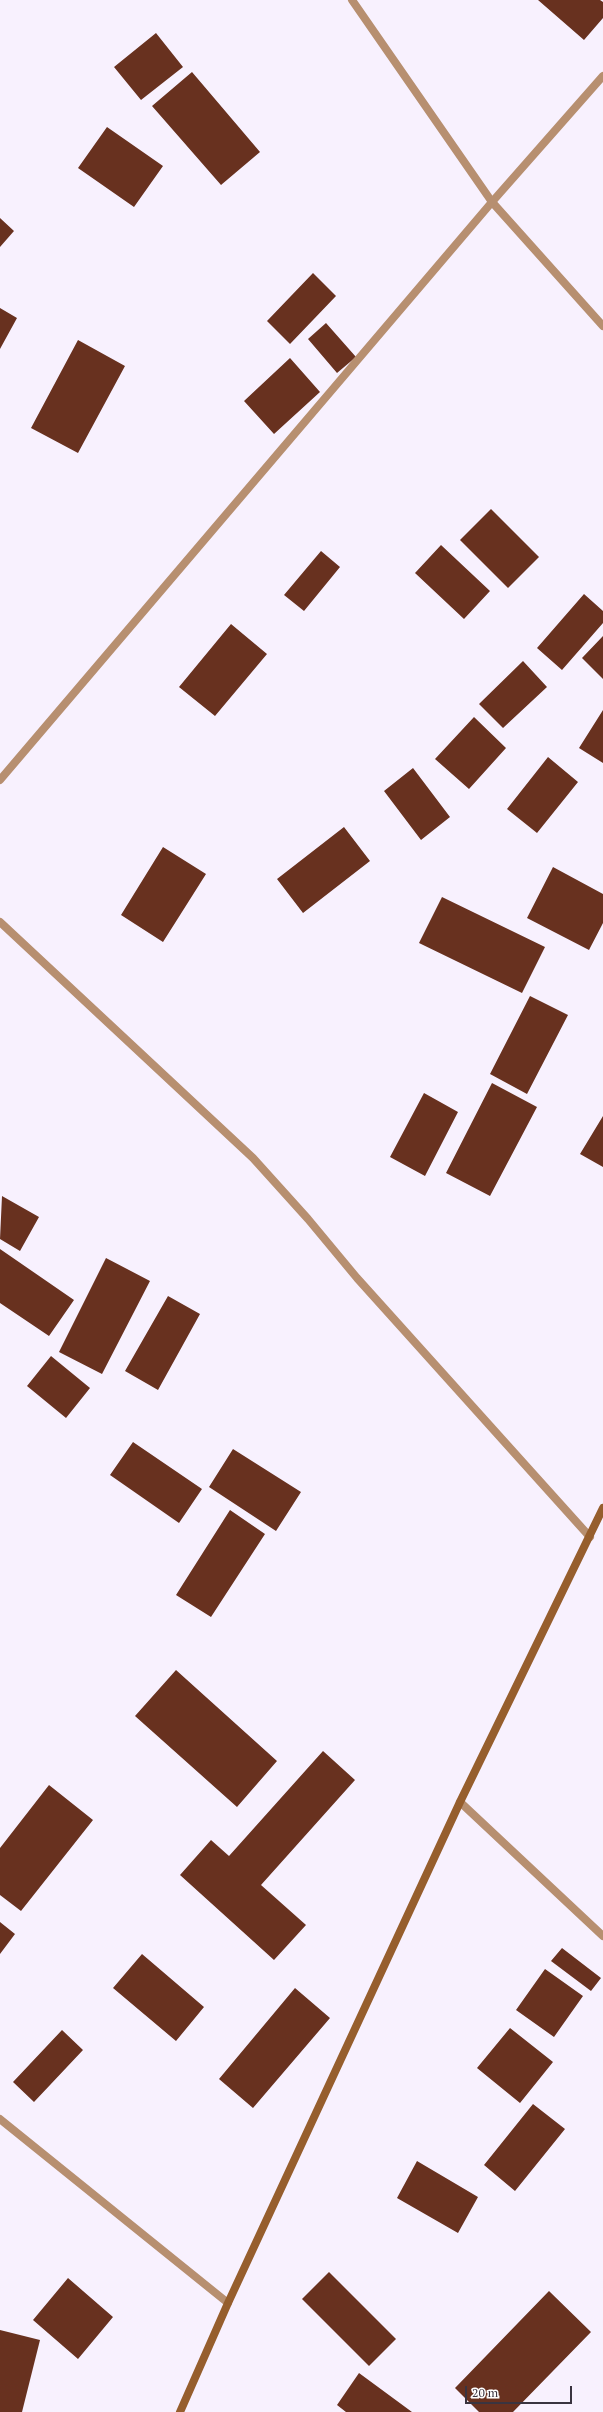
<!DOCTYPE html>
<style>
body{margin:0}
#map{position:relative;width:603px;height:2412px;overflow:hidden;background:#f8f1fe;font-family:"PT Serif",serif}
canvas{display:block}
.scale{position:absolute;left:465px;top:2386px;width:107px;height:18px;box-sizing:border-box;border:2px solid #3a3440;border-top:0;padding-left:5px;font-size:12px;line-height:14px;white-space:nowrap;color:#3a3440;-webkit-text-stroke:3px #fff;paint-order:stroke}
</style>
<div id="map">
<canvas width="603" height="2412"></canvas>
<div class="scale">20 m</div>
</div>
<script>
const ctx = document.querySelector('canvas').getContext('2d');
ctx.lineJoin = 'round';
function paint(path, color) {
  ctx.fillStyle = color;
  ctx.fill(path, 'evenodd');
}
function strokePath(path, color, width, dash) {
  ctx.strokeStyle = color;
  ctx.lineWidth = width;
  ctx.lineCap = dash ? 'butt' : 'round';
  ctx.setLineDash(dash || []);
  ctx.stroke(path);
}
const building = new Path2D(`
 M538,0H600L603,2V18L584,40Z
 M156,33L183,67L141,100L114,67Z
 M192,72L260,152L221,185L152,106Z
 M107,127L163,166L134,207L78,168Z
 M0,218L14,231L0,247Z
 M313,273L336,296L290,344L267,321Z
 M0,308L17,318L0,349Z
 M326,323L356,357L337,373L308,339Z
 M78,340L125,366L78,453L31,428Z
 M290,358L320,392L274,434L244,401Z
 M491,509L539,557L508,588L460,540Z
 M441,545L490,591L464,619L415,573Z
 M321,551L340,567L304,611L284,595Z
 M584,594L603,611V623L562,670L537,648Z
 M231,624L267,654L215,716L179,687Z
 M603,636V679L582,658Z
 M523,661L547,687L503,728L479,704Z
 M603,710V763L579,748Z
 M474,717L506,748L469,789L435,759Z
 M548,757L578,782L537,833L507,809Z
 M413,768L450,817L421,840L384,791Z
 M344,827L370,861L303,913L277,879Z
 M163,847L206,874L163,942L121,915Z
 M553,867L603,894V923L589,950L527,918Z
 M442,897L545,947L522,993L419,943Z
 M530,996L568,1015L527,1094L490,1074Z
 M492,1083L537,1107L490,1196L446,1173Z
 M424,1093L458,1112L425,1176L390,1157Z
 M603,1116V1167L580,1154Z
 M2,1196L39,1217L20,1251L0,1239Z
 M0,1249L74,1300L49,1336L0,1303Z
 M106,1258L150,1281L102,1374L59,1352Z
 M168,1296L200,1314L158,1390L125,1371Z
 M51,1356L90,1388L66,1418L27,1386Z
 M133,1442L202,1489L179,1523L110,1475Z
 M233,1449L301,1492L276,1531L209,1487Z
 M230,1510L265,1534L211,1617L176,1595Z
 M176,1670L277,1761L237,1807L135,1716Z
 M323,1751L355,1780L261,1885L306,1925L274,1960L180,1875L211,1840L229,1856Z
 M49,1785L93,1820L21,1911L0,1895V1848Z
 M0,1922L15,1934L0,1954Z
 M562,1948L601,1978L591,1991L551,1961Z
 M142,1954L204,2007L176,2041L113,1988Z
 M545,1969L583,1996L554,2037L516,2010Z
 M295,1988L330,2018L253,2108L219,2079Z
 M510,2028L553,2062L520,2103L477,2068Z
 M62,2030L83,2050L34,2102L13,2082Z
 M533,2104L565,2129L515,2191L484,2165Z
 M417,2161L478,2197L458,2233L397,2198Z
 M329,2272L396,2339L369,2366L302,2299Z
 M68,2278L113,2317L78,2359L33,2320Z
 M549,2291L591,2332L513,2412H479L455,2388Z
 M0,2330L40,2340L22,2412H0Z
 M359,2373L412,2412H346L337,2405Z`);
const minor = new Path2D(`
 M352,0L492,202L603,326
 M460,1802L603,1936`);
const tertiary = new Path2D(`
 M0,780L492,202L603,76
 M0,922L253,1158L308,1219L357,1278L590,1537
 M0,2119L228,2303`);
const secondary = new Path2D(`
 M180,2412L228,2303L460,1802L603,1508`);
paint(building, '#68311f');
strokePath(minor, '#b78f70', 8);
strokePath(tertiary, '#b78f70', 8);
strokePath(secondary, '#965e2d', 8);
</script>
